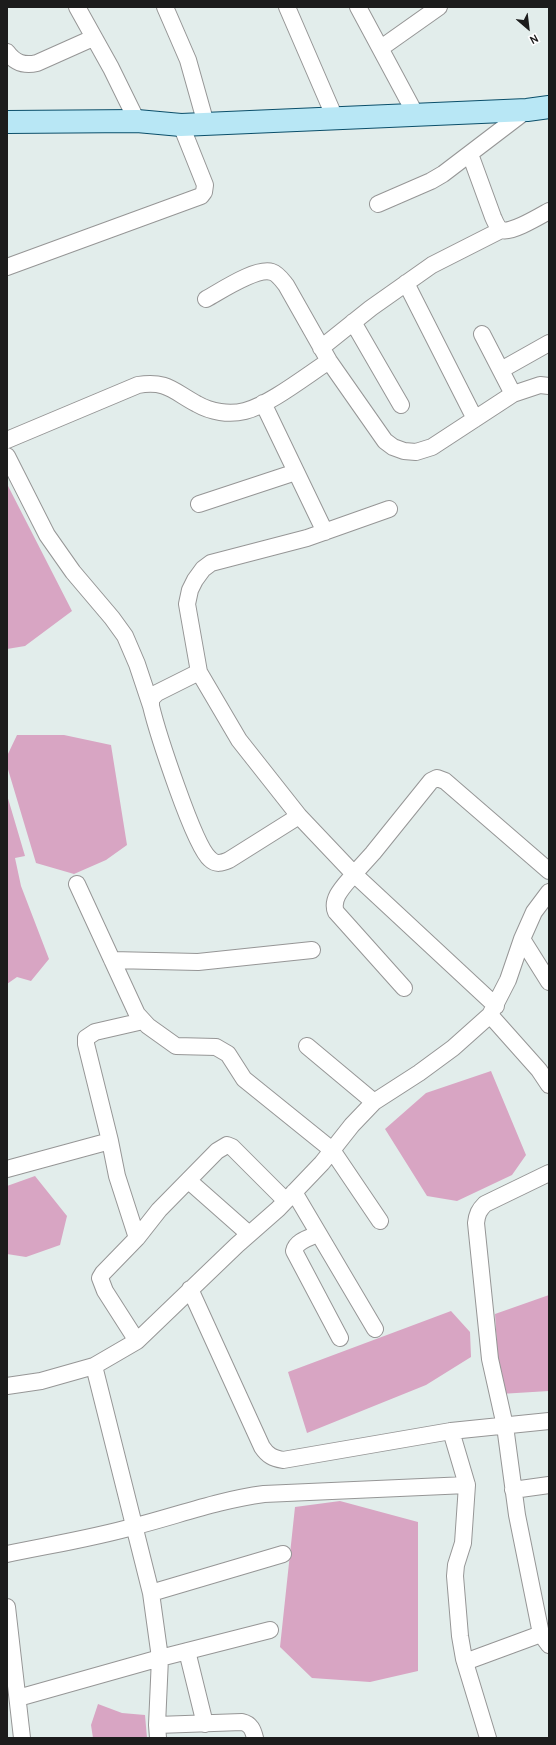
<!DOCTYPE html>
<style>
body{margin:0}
#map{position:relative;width:556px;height:1745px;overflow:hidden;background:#e2edeb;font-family:Overpass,sans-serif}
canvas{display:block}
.frame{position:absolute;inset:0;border:8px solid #1c1c1c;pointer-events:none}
.north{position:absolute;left:508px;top:8px;width:40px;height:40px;-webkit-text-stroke:3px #fff;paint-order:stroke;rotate:152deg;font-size:11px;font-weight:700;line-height:16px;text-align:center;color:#1c1c1c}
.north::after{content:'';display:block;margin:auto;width:14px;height:18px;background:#1c1c1c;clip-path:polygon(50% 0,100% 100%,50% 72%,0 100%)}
</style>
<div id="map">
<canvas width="556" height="1745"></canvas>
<div class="frame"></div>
<div class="north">N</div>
</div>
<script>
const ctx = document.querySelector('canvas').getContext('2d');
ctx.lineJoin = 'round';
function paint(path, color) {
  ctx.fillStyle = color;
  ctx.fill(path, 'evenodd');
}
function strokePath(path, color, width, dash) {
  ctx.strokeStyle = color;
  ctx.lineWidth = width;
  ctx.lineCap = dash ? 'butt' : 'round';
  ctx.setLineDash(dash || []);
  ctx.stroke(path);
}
const water = new Path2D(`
 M7,484L72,611L25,646L7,649Z
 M17,735H64L111,745L127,845L106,860L74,874L36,863L7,766V756Z
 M7,795L25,856L15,858L21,886L49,959L31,981L17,977L7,984Z
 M491,1071L526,1155L512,1175L457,1201L427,1196L385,1129L426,1093Z
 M35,1176L67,1216L60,1245L26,1257L7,1254V1186Z
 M549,1295V1391L500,1394L495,1314Z
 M451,1311L470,1332L471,1357L426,1385L307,1433L288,1372Z
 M340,1501L418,1522V1671L370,1682L312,1678L280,1647L295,1507Z
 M98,1704L122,1713L145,1715L147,1738H93L91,1725Z`);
const minor = new Path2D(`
 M77,7L111,68L137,121
 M165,7L188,60L206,124
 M287,7L335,118
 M358,7L416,115
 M381,48L439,7
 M7,52C15,63 24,66 37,63L93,38
 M470,154L493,217C495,221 497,228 502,230C510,234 540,216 549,211
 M378,204L431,181L443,174L527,110
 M7,267L201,196L204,192L205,185L181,125
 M406,283L475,419
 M206,299C221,291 256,267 272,272C278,274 282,280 286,285L329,361L385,441L393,447L404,451L416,452L432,447L513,394L540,385L549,386
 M353,322L401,405
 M482,334L513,394
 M321,348L371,308L432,265L501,230
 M501,370L549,343
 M263,403L325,532
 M7,440L138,385C167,380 174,392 197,404C211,412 229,415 245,411C269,405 306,376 329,361
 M7,456L47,535L73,572L112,618L125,636L137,664L151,706
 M199,504L296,472
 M389,509L307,538L211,563L203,569L195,580L190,590L187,604L199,672L239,740L299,816L354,874C346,884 330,898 336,912L404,988
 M199,672L157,693L151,699V706C157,731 194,846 210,859C216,865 222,863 229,860L299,816
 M77,884L137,1014L148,1026L176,1046L216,1047L228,1054L244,1079L332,1150L380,1221
 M522,939L549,982
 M112,960L198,962L312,950
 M496,1006L354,874L373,853L431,781L437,778L445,781L549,871
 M490,1015L539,1070L549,1085
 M307,1046L374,1102
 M7,1169L110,1141
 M549,1173L485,1204C479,1210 477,1214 476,1223L490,1359L505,1426L517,1515L541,1634L549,1645
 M189,1181L249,1234
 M294,1192L375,1329
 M318,1234C309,1238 296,1241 294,1251L340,1338
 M137,1238L117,1176L110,1141L86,1044V1038L95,1032L143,1021
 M190,1289L262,1447C268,1456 273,1458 283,1460L451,1431L549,1421
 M137,1341L105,1291L100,1278L103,1273L137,1238L159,1210L217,1151L227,1145L232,1147L285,1200
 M94,1366L151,1593L160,1658L157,1725L158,1738
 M7,1386L41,1381L94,1366L137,1341L237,1245L278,1209L322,1163L352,1125L374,1102L419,1073L453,1048L490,1015L508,980L522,939L534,912L549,892
 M451,1431L467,1485L463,1543L456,1565L455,1576L460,1636L464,1659L488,1738
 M513,1490L549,1485
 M7,1554C50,1545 94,1538 136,1526C179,1515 219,1500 264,1494L467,1485
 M151,1593L283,1554
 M7,1607L22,1738
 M187,1651L205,1724
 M465,1662L541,1634
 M18,1698L160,1658L270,1630
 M157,1725L242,1722C251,1724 253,1730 255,1738`);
const secondary = new Path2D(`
 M7,122L137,121L181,125L527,110L549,107`);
paint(water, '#d8a5c3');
strokePath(minor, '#969696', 18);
strokePath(secondary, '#0b4f6a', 24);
strokePath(minor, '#fff', 16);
strokePath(secondary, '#b8e7f5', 22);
</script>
